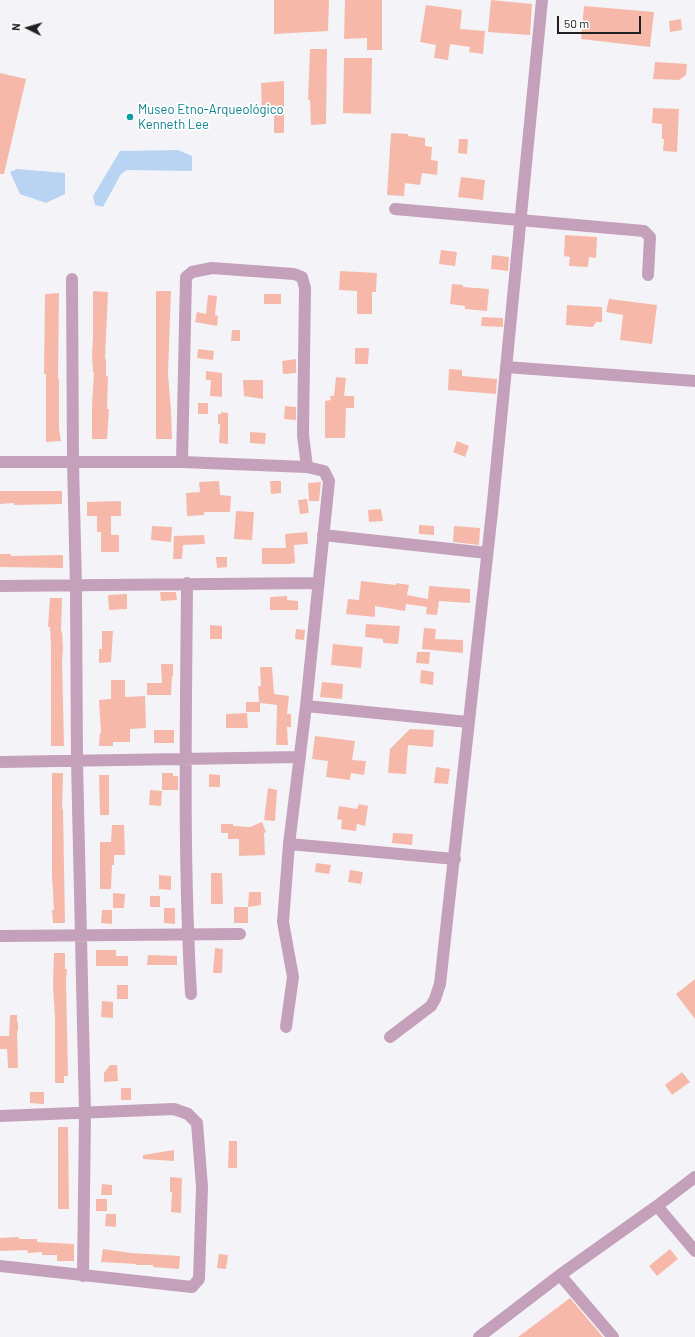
<!DOCTYPE html>
<meta charset="utf-8">
<style>
body{margin:0}
#map{position:relative;width:695px;height:1337px;overflow:hidden;background:#f4f4f8;font-family:Barlow,sans-serif}
canvas{display:block}
.north{position:absolute;left:8px;top:8px;width:40px;height:40px;-webkit-text-stroke:3px #fff;paint-order:stroke;rotate:275deg;font-size:11px;font-weight:700;line-height:16px;text-align:center;color:#202021}
.north::after{content:'';display:block;margin:auto;width:14px;height:18px;background:#202021;clip-path:polygon(50% 0,100% 100%,50% 72%,0 100%)}
.scale{position:absolute;left:557px;top:16px;width:84px;height:18px;box-sizing:border-box;border:2px solid #202021;border-top:0;padding-left:5px;font-size:12px;line-height:14px;white-space:nowrap;color:#202021;-webkit-text-stroke:3px #fff;paint-order:stroke}
</style>
<div id="map">
<canvas width="695" height="1337"></canvas>
<div class="north">N</div>
<div class="scale">50 m</div>
</div>
<script>
const ctx = document.querySelector('canvas').getContext('2d');
ctx.lineJoin = 'round';
function paint(path, color) {
  ctx.fillStyle = color;
  ctx.fill(path, 'evenodd');
}
function strokePath(path, color, width, dash) {
  ctx.strokeStyle = color;
  ctx.lineWidth = width;
  ctx.lineCap = dash ? 'butt' : 'round';
  ctx.setLineDash(dash || []);
  ctx.stroke(path);
}
function write(font, color, halo, rows, align = 'center') {
  ctx.font = font + ' Barlow,sans-serif';
  ctx.lineWidth = 3.5;
  ctx.setLineDash([]);
  ctx.textBaseline = 'middle';
  ctx.strokeStyle = halo;
  ctx.fillStyle = color;
  for (const [text, x, y, turn = 0] of rows) {
    ctx.save();
    ctx.translate(x, y);
    ctx.rotate((+turn || 0) * Math.PI / 180);
    ctx.textAlign = isNaN(turn) ? turn : align;
    if (halo) ctx.strokeText(text, 0, 0);
    ctx.fillText(text, 0, 0);
    ctx.restore();
  }
}
const water = new Path2D(`
 M178,150L192,156V171L127,170L121,174L103,207L95,205L93,196L120,151Z
 M17,169L65,173V194L46,203L20,194L10,172Z`);
const building = new Path2D(`
 M274,0H329L328,31L274,34Z
 M345,0H382V50H367V38L344,39Z
 M491,0L532,4L530,35L488,32Z
 M426,5L462,10L460,29L485,31L483,54L469,52L470,47L450,44L448,60L434,58L436,45L420,42Z
 M584,6L654,12L650,47L581,39Z
 M681,19L682,30L670,32L669,21Z
 M310,49H327L326,124L311,125L310,100H308Z
 M344,58H372L371,114L343,113Z
 M655,62L687,64L686,75L679,80L653,79Z
 M0,73L26,79L4,174H0Z
 M284,81V133H274V111L262,112L261,83Z
 M653,108L679,109L677,152L663,151L664,139H662V124L652,123Z
 M391,133L408,134V136L425,138V146L432,147L431,160L438,161L437,175L422,173L420,185L405,183L404,196L387,195Z
 M459,139H468L467,154L458,153Z
 M461,177L485,180L483,200L458,197Z
 M565,235L597,237L596,258L589,257L588,267L569,266L570,257L564,256Z
 M441,250L457,252L455,266L439,264Z
 M492,255L509,257L508,271L491,269Z
 M340,271L377,273L376,292H372V314H357V291L339,290Z
 M452,284L463,285V287L489,289L487,311L465,309V306L450,304Z
 M93,291L108,292L105,359H106V376H108L107,409H109L107,439H92V405L94,372H93L92,355L93,337Z
 M156,291H171L168,374L171,410L172,439H156Z
 M59,293L58,379H59V429L61,441L46,442V374H44L45,294Z
 M264,294H281V304H264Z
 M208,295L217,296L215,315L218,316L217,326L195,322L197,312L206,314Z
 M609,299L657,305L652,344L620,340L623,315L606,312Z
 M567,305L602,307V322H596L593,327L566,325Z
 M482,317L503,318V327L481,326Z
 M232,330H240V341H231Z
 M355,348H369L368,364H355Z
 M198,349L214,351L213,360L197,358Z
 M296,359V373L283,374L282,361Z
 M449,369L462,370V376L497,379L496,394L448,390Z
 M206,371L222,373V397L210,396L211,380H206Z
 M336,377L346,378L344,396H354V408H346L345,438H325V401L331,400L330,396H334Z
 M243,380H263V399L244,396Z
 M198,403H208V414H198Z
 M285,406L296,407V420L284,419Z
 M221,412L228,413V444L219,443L220,424H218V414H221Z
 M250,432L266,433L265,444L250,443Z
 M457,441L469,446L465,457L453,452Z
 M219,481L220,495L231,496L230,512H204V515L187,516L186,493L200,492L199,482Z
 M270,481H281V493L271,494Z
 M321,482L319,501H309L308,483Z
 M0,491H62V504L14,505V503L0,504Z
 M307,499L309,513L300,514L298,500Z
 M121,501V516H111V535H119V552H101V532H97V516H87V502Z
 M381,509L383,521L369,522L368,510Z
 M236,511L254,512L252,540L234,539Z
 M419,525L434,526V535L419,534Z
 M152,526L172,527L171,542L151,540Z
 M454,526L480,528L479,545L453,542Z
 M307,532L308,544L294,545L295,563L289,564H262V548H286L285,534Z
 M204,535L205,544L183,545L182,559H173L174,536Z
 M0,554H11V556L63,555V568L0,567Z
 M216,557H227V567L217,568Z
 M361,581L396,585V583L409,585L407,595L428,599L429,586L470,589V603L439,601L437,615L426,614L427,607L406,604L405,611L375,606V617L346,614L348,599L359,600Z
 M160,592H176L177,600L161,601Z
 M127,594V609L109,610L108,595Z
 M287,596V600L298,601V610H270V597Z
 M50,598H62L61,631H62L63,649L62,661L64,746H51V645L50,627H48Z
 M366,624L400,626L398,644L383,643V639L365,637Z
 M210,625L222,626V639H210Z
 M424,628L436,629L435,639L463,640V653L422,649Z
 M296,629L305,630L304,640L295,639Z
 M102,631H113L111,662L99,663V649H102Z
 M333,644L363,647L361,668L331,665Z
 M417,652H430L429,664L416,663Z
 M161,664H173V676H172L171,695H147V683H162Z
 M260,667H272L274,694L289,696L287,714H291V727H287L288,745H276L277,705L260,703V712H246V702H259L258,686H261Z
 M421,670L434,672L433,685L420,683Z
 M111,680H125V697L145,696L146,728L130,729V742H113V746H99L100,732L101,733L99,700L111,699Z
 M322,682L343,684L342,699L320,697Z
 M247,713L248,728H226V714Z
 M410,729L434,730L433,747L408,745L406,774L388,773L390,749Z
 M154,730H174V743H154Z
 M315,736L355,741L352,760L366,761L364,775L351,773L350,780L326,777L328,761L312,759Z
 M436,767L450,769L448,784L434,783Z
 M52,773H63L62,809H63L65,923H53L52,910H54L52,876Z
 M162,773H173V776H178V790H162Z
 M209,774L220,775V787H209Z
 M99,775H109V815H100Z
 M268,788L277,790L275,821L264,820Z
 M150,790L162,791L161,806L149,805Z
 M359,804L368,806L365,826L357,824L356,831L341,829L342,820L337,819L339,806L357,809Z
 M262,822L266,832L264,833L265,855L239,856V839H228V833H221V824H233V826L250,827Z
 M112,825H124L125,855H114V865H112L111,889H100V842H111Z
 M393,833L413,834L412,845L392,843Z
 M316,863L331,865L329,874L315,872Z
 M350,870L363,872L361,884L348,882Z
 M211,873H222L223,904H211Z
 M159,875L171,876V890L159,889Z
 M249,892H261V905L248,907Z
 M113,893L125,894L124,908H113Z
 M150,896H160V907H150Z
 M234,907H248V923H234Z
 M164,908H175V924L164,923Z
 M102,910H112V924L101,923Z
 M215,948L223,949L222,973H213Z
 M96,950H116V956H128V966H96Z
 M54,953H65V969H67L66,981L68,1076H64V1083H55V1018L53,986Z
 M148,955L177,956V965H147Z
 M695,979V1019L676,994Z
 M117,985H128V999H117Z
 M102,1001L113,1002V1018L101,1017Z
 M10,1015H17V1022H18V1031H17L18,1068H8L7,1049H0V1036H9Z
 M110,1065H117L118,1081L104,1082V1073Z
 M682,1072L690,1082L672,1095L665,1085Z
 M121,1088H131V1100H121Z
 M30,1092H44V1104L30,1103Z
 M58,1127H68L69,1209H58Z
 M229,1141H237V1168H228Z
 M174,1150V1161L143,1159V1155Z
 M170,1177L182,1178L181,1213L171,1212L172,1192H170Z
 M102,1184L112,1185V1195H101Z
 M96,1199H107V1211H96Z
 M106,1214H116V1227L105,1226Z
 M19,1237V1239H37V1242L74,1244V1261H57V1255H42V1252L28,1253L27,1250L0,1251V1238Z
 M103,1249L131,1253L180,1256L179,1269L153,1267V1265H136V1264L101,1262Z
 M670,1249L678,1259L657,1276L649,1266Z
 M219,1254L228,1255L226,1269L217,1268Z
 M570,1298L603,1337H518Z`);
const minor = new Path2D(`
 M395,209L644,231L650,237L648,275
 M72,279L73,462L76,586L77,762L85,1113L83,1276
 M506,367L695,381
 M0,462H182L307,467L324,471L329,481L306,706L289,844L283,922L293,977L286,1027
 M182,462L186,277L192,272L212,268L294,274L302,277L305,288L303,435L307,467
 M323,535L487,553
 M187,583C186,720 183,857 191,994
 M0,586L318,583
 M306,706L468,722
 M0,762L300,757
 M289,844L455,859
 M0,936L240,934
 M390,1037L431,1006L435,999L440,984L492,512L542,0
 M0,1116L174,1109L188,1114L197,1123L202,1187L199,1279L192,1287L0,1266
 M657,1206L695,1251
 M560,1275L613,1337
 M479,1337L560,1275L657,1206L695,1177`);
const markers = [
 [130,117,4,"#0f9aa8"]
];
const cultureNames = [
 ["Museo Etno-Arqueológico",138,110],
 ["Kenneth Lee",138,125]
];
paint(water, '#b9d4f2');
paint(building, '#f6b9a9');
strokePath(minor, '#c5a0bb', 12);
for (const [x, y, r, color] of markers) {
  const dot = new Path2D();
  dot.arc(x, y, r, 0, 2 * Math.PI);
  ctx.fillStyle = color;
  ctx.fill(dot);
  strokePath(dot, '#fff', 1.5);
}
write('13px', '#0d838f', '#fff', cultureNames, 'left');
</script>
